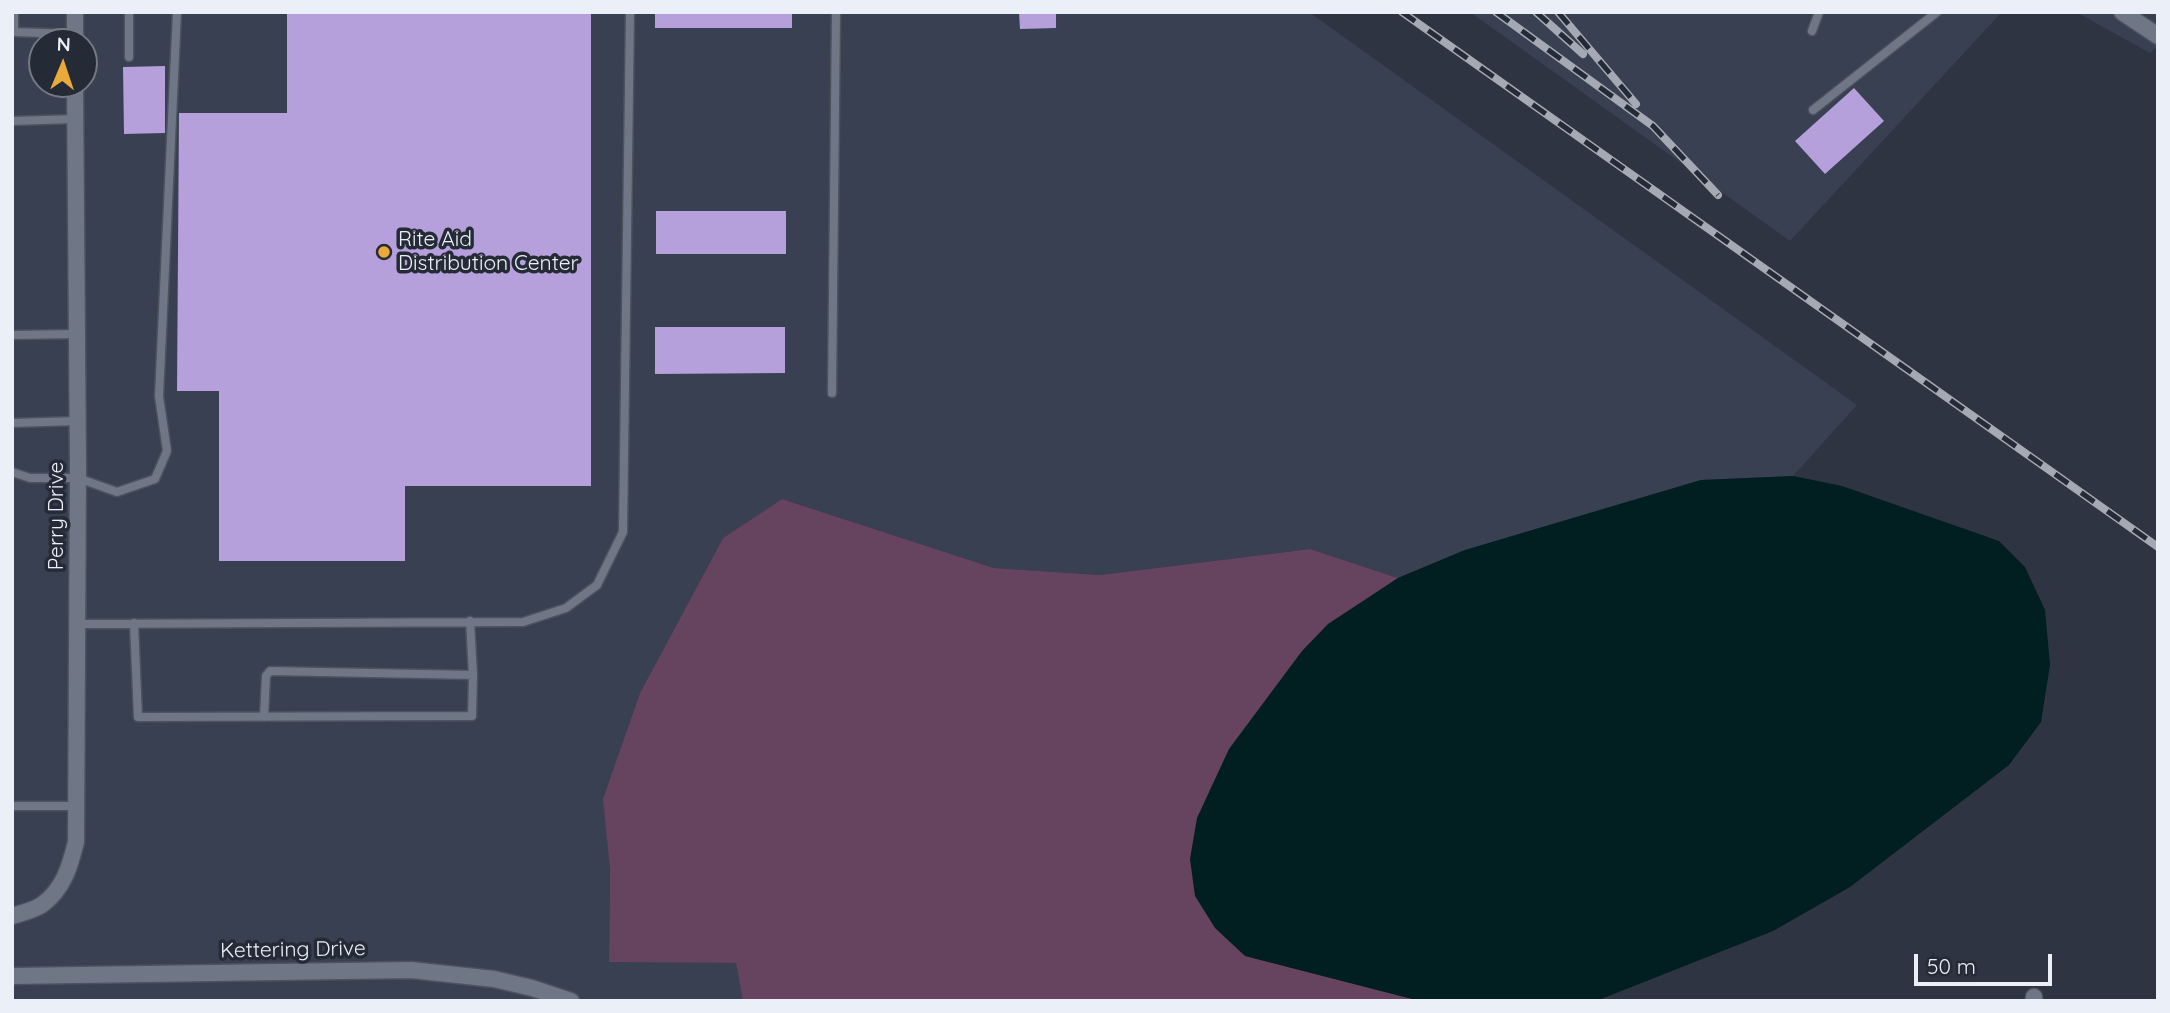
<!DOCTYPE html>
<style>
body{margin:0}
#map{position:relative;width:2170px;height:1013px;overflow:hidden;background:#2e3441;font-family:Quicksand,sans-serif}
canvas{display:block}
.frame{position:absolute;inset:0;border:14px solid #ebeff7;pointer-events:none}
.north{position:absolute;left:28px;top:28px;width:70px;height:70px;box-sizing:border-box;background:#242a36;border:2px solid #747983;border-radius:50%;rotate:2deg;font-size:19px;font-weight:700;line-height:28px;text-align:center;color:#ebeff7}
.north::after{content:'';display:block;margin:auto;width:24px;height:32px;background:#eba93a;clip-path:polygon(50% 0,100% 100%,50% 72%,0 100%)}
.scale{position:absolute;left:1914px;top:954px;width:138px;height:32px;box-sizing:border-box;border:4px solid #ebeff7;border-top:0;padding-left:9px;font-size:21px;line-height:24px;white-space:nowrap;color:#ebeff7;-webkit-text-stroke:5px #242a36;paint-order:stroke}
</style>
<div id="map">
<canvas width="2170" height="1013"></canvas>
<div class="frame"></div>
<div class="north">N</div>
<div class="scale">50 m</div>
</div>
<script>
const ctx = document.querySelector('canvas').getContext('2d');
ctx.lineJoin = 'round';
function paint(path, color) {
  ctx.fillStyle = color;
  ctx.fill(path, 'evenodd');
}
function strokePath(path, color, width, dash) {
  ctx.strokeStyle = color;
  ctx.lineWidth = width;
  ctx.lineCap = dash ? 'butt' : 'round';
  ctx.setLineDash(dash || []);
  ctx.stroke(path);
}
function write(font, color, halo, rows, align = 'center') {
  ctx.font = font + ' Quicksand,sans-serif';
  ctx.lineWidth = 7;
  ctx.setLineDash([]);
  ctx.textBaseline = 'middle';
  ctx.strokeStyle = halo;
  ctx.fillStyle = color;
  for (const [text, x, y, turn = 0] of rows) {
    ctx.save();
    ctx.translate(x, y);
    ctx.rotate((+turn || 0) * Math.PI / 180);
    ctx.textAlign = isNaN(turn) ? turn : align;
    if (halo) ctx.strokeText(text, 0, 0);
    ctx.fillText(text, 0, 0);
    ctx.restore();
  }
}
const built = new Path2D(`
 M12,12H1309L1857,405L1793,476L1701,480L1465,550L1398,578L1310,549L1100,575L994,568L782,499L723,538L640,693L604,799L610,870L609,961L736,963L743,1001H12ZM42,42H84V84H42Z
 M1470,12H2002L1790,241Z
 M2076,12H2158V46L2150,53Z`);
const green = new Path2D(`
 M782,499L994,568L1100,575L1310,549L1398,578L1328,625L1246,956L1420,1001H743L736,963L609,962L610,870L603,799L640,693L723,538Z`);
const water = new Path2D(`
 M1793,476L1842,486L1999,541L2025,567L2045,610L2050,665L2041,722L2009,765L1850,887L1773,931L1596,1001H1420L1245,956L1215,928L1195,896L1190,859L1197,818L1229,749L1302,651L1328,624L1398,578L1465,550L1701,480Z`);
const building = new Path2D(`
 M287,12H591V486H405V561H219V391H177L179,113H287Z
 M655,12H792V28H655Z
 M1019,12H1056V28L1020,29Z
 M165,66V133L124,134L123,67Z
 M1854,88L1884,121L1825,174L1795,141Z
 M656,211H786V254H656Z
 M655,327H785V373L655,374Z`);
const service = new Path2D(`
 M129,12V57
 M1812,31L1819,12
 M12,32L75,34
 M14,32V12
 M1813,110L1937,12
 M12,121L75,119
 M12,335L77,334
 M832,393L836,12
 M12,423L78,421
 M12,472L30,478H78L117,492L155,479L167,451L159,396L177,12
 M134,623L138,717L472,716L473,675L470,621
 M77,624L523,622L566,608L597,585L623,532L630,12
 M264,717L266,676L270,671L473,675
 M12,806H76`);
const minor = new Path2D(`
 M2122,12L2158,36
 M75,42V12
 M12,916C22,913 35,910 43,904C64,888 70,866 76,842L78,468L75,84
 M12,976L411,970L494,979L532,988L571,1001
 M2034,997V1001`);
const rail = new Path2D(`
 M1402,12L2158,547
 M1496,12L1653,126L1718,195
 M1536,12L1583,54
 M1558,12L1636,104`);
const markers = [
 [384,252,7,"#eba93a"]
];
const poiNames = [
 ["Rite Aid",398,240],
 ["Distribution Center",398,264]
];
const streetNames = [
 ["Perry Drive",57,516,-90],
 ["Kettering Drive",293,950,-1]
];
paint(built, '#384052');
paint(green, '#66435f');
paint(water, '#011e20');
paint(building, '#b5a0db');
strokePath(service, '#4d525d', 11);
strokePath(minor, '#4d525d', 19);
strokePath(service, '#6f7685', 8);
strokePath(minor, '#6f7685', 16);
strokePath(rail, '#a5a9b3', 8);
strokePath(rail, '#242a36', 5, [16]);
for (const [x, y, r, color] of markers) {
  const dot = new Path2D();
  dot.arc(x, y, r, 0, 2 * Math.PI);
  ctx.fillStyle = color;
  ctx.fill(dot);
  strokePath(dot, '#242a36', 2.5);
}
write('21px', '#ebeff7', '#242a36', poiNames, 'left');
write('21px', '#ebeff7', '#242a36', streetNames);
</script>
